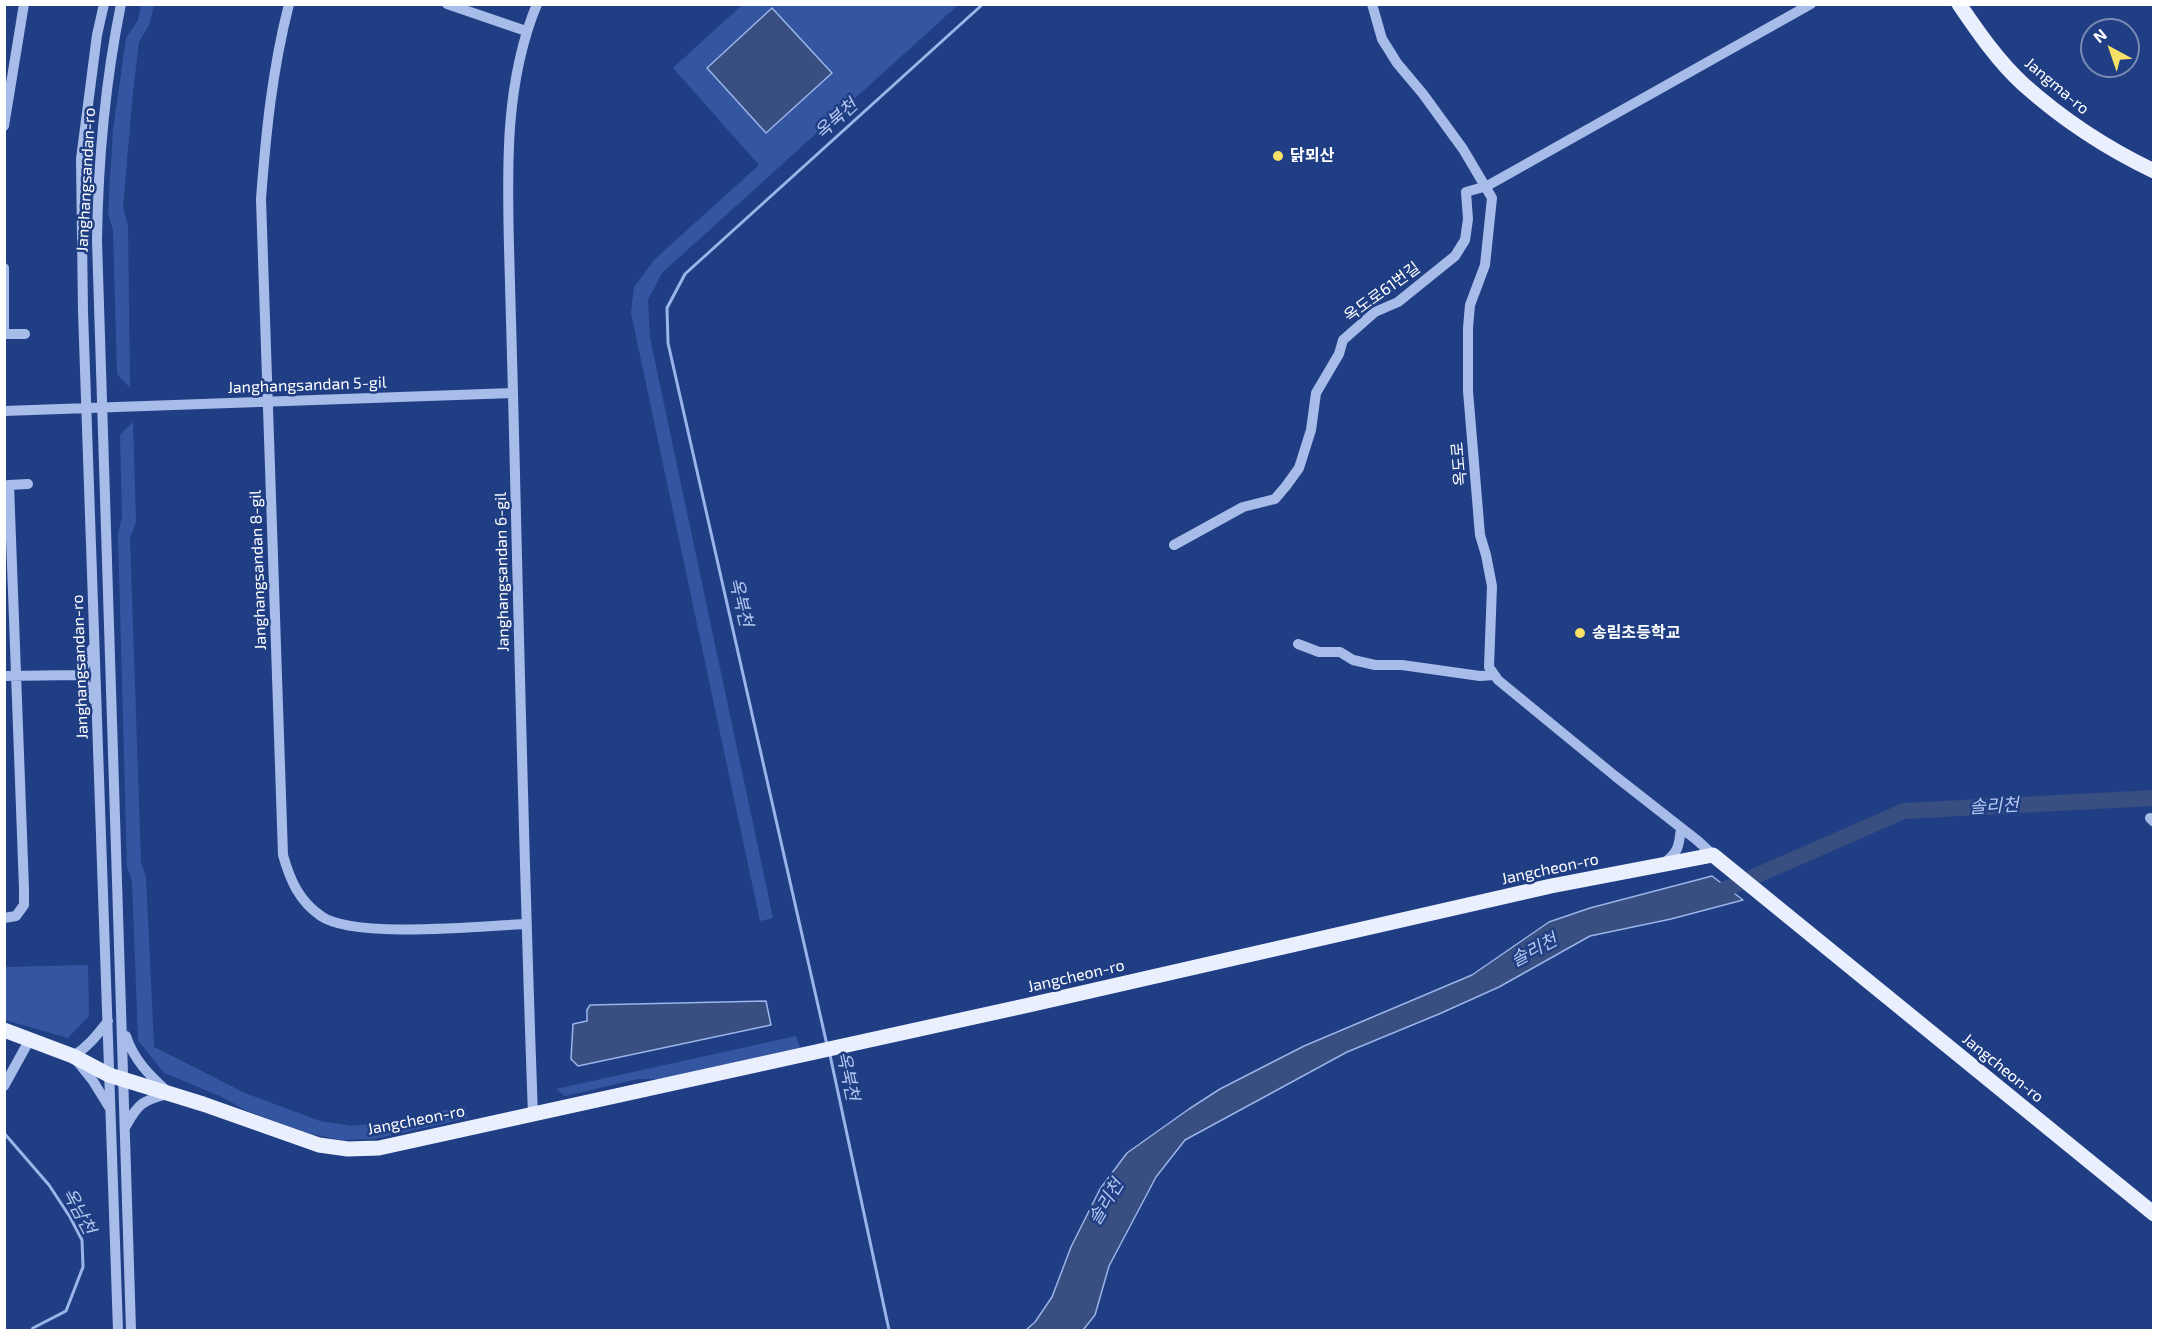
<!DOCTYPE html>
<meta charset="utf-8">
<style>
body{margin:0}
#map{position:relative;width:2158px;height:1335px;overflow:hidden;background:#203e83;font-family:"Exo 2",sans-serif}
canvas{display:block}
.frame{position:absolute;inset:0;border:6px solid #fff;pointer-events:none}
.north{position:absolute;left:2080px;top:18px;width:60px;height:60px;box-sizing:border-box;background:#203e83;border:2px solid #798bb5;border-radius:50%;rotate:320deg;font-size:16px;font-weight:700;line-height:24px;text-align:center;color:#fff}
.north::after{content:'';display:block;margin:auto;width:21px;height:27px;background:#f6e068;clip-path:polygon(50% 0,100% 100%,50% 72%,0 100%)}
</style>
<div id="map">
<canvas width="2158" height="1335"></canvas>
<div class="frame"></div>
<div class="north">N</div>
</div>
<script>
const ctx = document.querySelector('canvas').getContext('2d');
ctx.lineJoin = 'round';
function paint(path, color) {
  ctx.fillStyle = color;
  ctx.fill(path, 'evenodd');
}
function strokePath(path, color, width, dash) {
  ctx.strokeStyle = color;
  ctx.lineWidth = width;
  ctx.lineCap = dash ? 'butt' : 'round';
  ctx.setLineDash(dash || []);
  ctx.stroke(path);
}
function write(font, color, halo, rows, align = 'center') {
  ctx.font = font + ' "Exo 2","Noto Sans KR",sans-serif';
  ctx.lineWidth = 5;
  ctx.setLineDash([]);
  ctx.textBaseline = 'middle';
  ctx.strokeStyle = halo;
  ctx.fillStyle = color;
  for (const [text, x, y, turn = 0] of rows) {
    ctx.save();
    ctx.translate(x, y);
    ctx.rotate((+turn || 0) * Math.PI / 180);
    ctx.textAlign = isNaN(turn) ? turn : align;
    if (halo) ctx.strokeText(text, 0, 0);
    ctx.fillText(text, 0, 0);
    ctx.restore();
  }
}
const green = new Path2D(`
 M141,5H154L149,25L139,42L133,92L123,207L128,225L130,388L117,374L113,230L108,213L113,130L126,38L138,20Z
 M742,5H958L662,273L648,300L650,338L773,918L760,921L631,313L634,287L655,259L759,165L673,68Z
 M133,422L136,522L130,538L141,863L146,877L154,1047L245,1093L320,1121L352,1126L388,1122L465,1106L468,1118L375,1139L341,1140L312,1134L274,1121L245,1110L222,1097L164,1073L138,1040L132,881L127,867L118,534L122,518L120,435Z
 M88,965L89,1016L68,1038L5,1020V967Z
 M796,1036L800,1048L660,1079H638L565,1096L556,1089Z`);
const water = new Path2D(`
 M772,8L832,73L766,133L707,68Z
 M1712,876L1743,900L1671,919L1590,936L1499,987L1439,1014L1347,1052L1185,1140L1156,1177L1109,1266L1095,1315L1083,1330H1026L1035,1322L1052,1297L1071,1247L1100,1189L1127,1153L1189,1109L1220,1089L1304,1046L1472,975L1549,922L1590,908Z
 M766,1001L771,1025L578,1066L571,1059L573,1024L587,1021V1010L590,1005Z`);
const stream = new Path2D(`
 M827,1045L668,343L667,308L685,274L983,4
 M830,1055L889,1330
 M4,1133L49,1185L70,1217L82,1240L83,1267L66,1311L33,1328L32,1330`);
const river = new Path2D(`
 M1707,895L1721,891L1904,811L2154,798`);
const minor = new Path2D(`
 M104,4L97,35L81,159L83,312L118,1330
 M121,4C105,83 98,162 97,241L131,1330
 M289,4C272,71 266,132 261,199L283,855C290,880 299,901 321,916C353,939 482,926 525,924
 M447,4L526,31
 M1372,4L1382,39L1397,63L1423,94L1463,149L1492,198L1485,265L1470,305L1468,328V391L1480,535L1486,555L1492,586L1489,667L1498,680L1615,776L1698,841L1713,855
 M4,126L24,4
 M4,268V334
 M5,334H25
 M4,411L513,393
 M9,485L28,484
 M4,486L9,485L24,889V905L16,916L4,918
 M1174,545L1243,507L1275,499L1286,486L1299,468L1311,430L1316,393L1339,354L1343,340L1375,312L1398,302L1455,256L1465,240L1468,219L1466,192L1487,186L1811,4
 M1298,644L1319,652H1340L1353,660L1375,665H1402L1480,676L1494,675
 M78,675L87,662L92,649
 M78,675L87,686L94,700
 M4,676L78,675
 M2150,818L2154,822
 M1664,863C1679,852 1679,845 1681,828
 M108,1021C97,1035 88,1047 73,1056L93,1081L109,1107
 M126,1036C134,1060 149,1075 168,1092
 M4,1086L30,1039
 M533,1115C524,874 519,633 513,393C512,344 510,296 509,247C507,166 505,81 537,4
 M126,1126C138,1103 144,1100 168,1094`);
const major = new Path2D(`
 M1959,4C1978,32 1998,61 2023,84C2062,119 2106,148 2154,171
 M4,1030L73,1056L109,1075L203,1104L319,1145L348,1149L379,1148L1029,1005L1551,886L1713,855L2154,1214`);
const markers = [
 [1278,156,6,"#f6e068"],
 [1580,633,6,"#f6e068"]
];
const streetNames = [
 ["Jangma-ro",2057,86,40],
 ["Janghangsandan-ro",86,180,-87],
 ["옥도로61번길",1382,292,-36],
 ["Janghangsandan 5-gil",307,385,-2],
 ["옥도로",1459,464,-95],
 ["Janghangsandan 8-gil",258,570,-92],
 ["Janghangsandan 6-gil",502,572,-91],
 ["Janghangsandan-ro",80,667,-92],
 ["Jangcheon-ro",1550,869,-12],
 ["Jangcheon-ro",1076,976,-13],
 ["Jangcheon-ro",2003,1068,39],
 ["Jangcheon-ro",416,1120,-11]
];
const poiNames = [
 ["닭뫼산",1290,156],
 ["송림초등학교",1592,633]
];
const waterNames = [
 ["옥북천",836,119,-42],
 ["옥북천",741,602,77],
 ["솔리천",1994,806,-3],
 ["솔리천",1534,950,-28],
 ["옥북천",848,1076,78],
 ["솔리천",1106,1202,-59],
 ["옥남천",79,1211,62]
];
paint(green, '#3456a1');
paint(water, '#394e81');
strokePath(water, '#9bb5ea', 1.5);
strokePath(stream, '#9bb5ea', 3);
strokePath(river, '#394e81', 16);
strokePath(minor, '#a7bce9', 10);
strokePath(major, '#eaeffe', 15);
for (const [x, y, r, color] of markers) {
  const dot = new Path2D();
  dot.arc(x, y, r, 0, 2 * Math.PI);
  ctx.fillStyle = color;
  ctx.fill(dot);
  strokePath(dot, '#203e83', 2);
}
write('16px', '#fff', '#203e83', streetNames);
write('bold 16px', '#fff', '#203e83', poiNames, 'left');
write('italic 18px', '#b3c7f0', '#203e83', waterNames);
</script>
